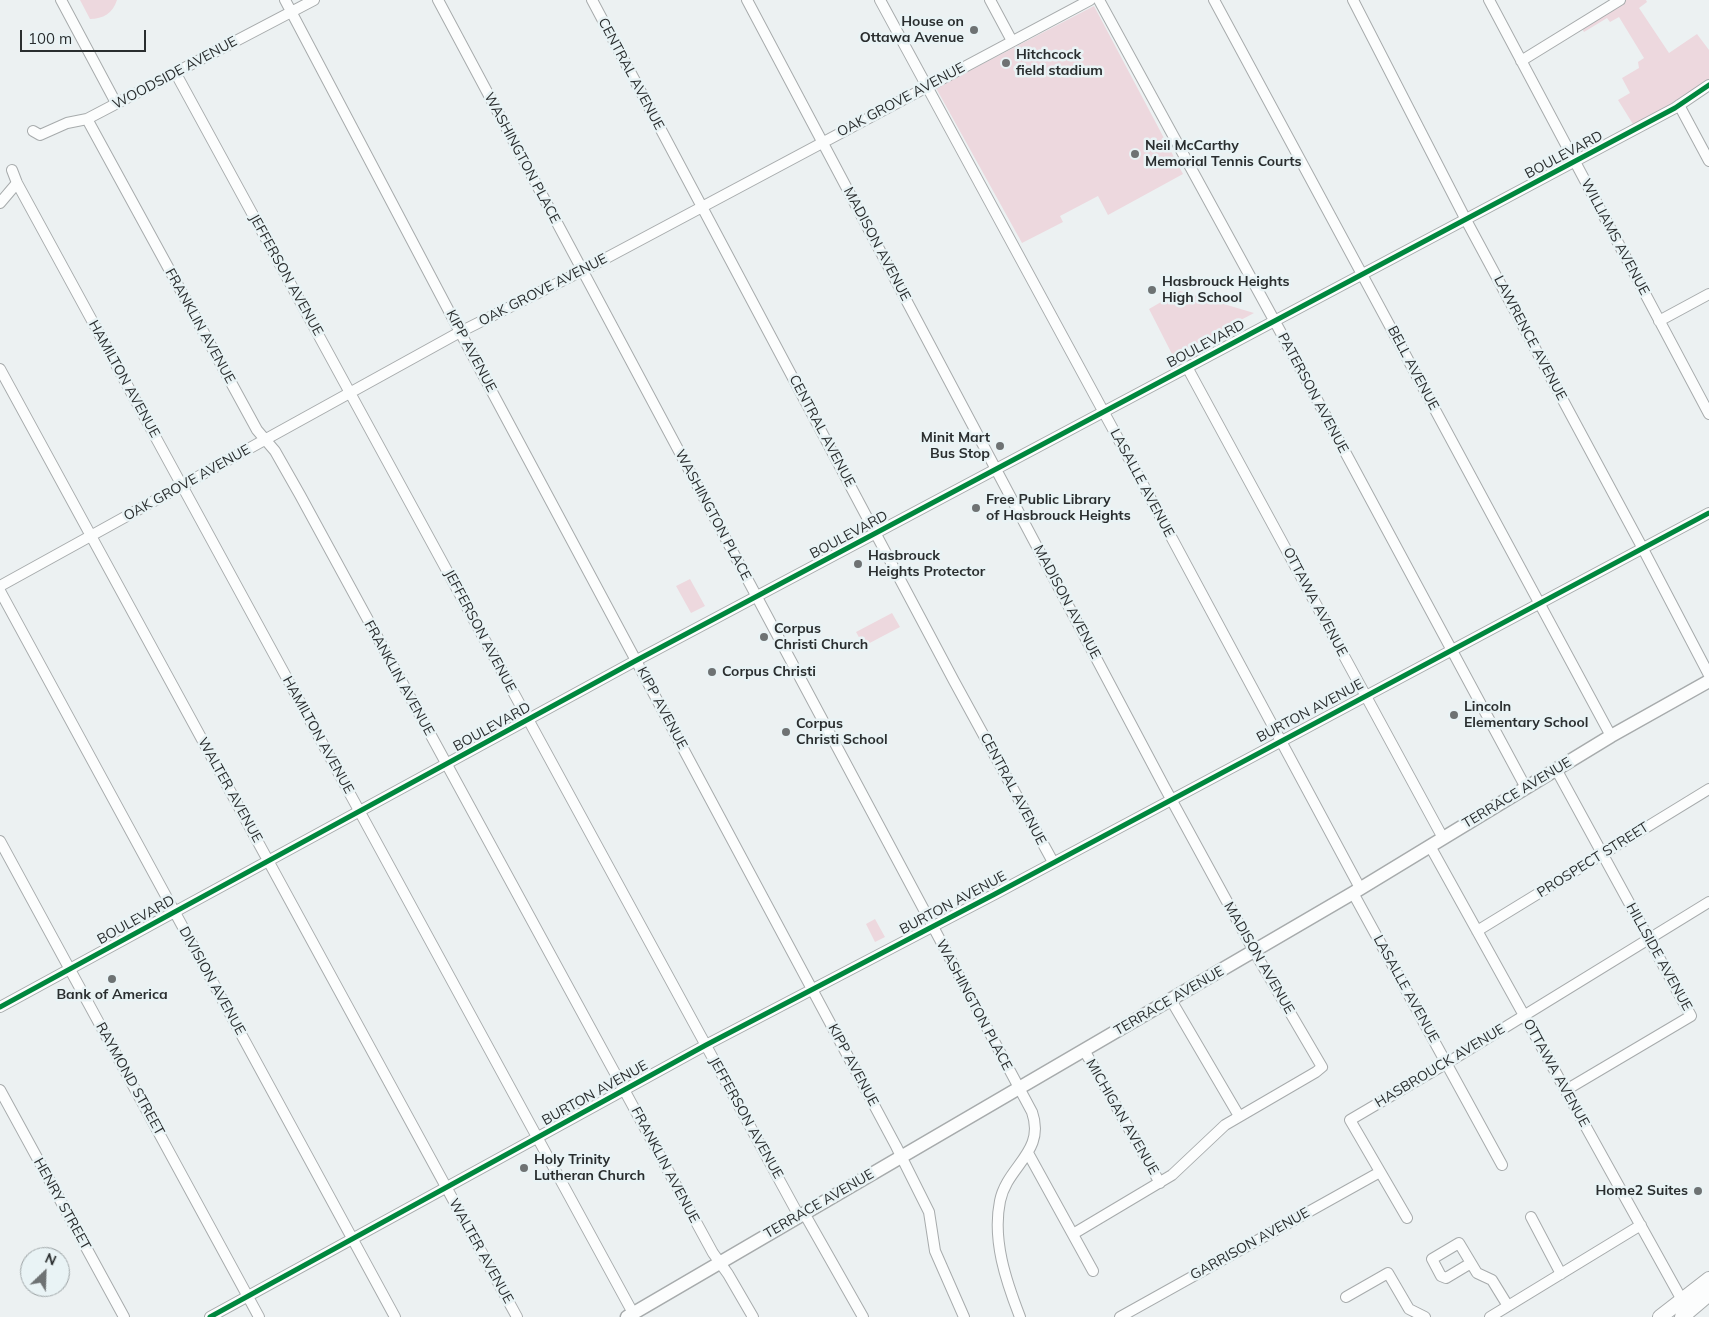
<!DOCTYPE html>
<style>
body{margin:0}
#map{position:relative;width:1709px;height:1317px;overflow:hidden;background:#ecf1f2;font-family:Mulish,sans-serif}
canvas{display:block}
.north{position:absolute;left:20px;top:1247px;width:50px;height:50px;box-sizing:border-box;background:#e9f3f5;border:1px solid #9da4a6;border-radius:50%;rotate:24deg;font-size:14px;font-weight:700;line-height:20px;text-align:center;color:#2a2e2f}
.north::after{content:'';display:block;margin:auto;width:18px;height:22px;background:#6e7273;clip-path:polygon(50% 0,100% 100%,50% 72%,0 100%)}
.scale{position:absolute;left:20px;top:30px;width:126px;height:22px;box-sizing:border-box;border:2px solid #2a2e2f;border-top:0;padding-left:6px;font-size:15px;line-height:18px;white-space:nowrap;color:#2a2e2f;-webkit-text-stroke:4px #e9f3f5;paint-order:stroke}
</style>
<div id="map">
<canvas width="1709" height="1317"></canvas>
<div class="north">N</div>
<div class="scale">100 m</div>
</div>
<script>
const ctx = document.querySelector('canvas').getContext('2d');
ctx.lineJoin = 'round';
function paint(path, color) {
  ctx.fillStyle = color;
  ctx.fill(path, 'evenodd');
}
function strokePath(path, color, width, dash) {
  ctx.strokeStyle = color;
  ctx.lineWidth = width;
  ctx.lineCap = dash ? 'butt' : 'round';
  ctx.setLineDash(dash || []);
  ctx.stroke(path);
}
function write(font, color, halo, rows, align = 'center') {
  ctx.font = font + ' Mulish,sans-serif';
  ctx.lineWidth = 5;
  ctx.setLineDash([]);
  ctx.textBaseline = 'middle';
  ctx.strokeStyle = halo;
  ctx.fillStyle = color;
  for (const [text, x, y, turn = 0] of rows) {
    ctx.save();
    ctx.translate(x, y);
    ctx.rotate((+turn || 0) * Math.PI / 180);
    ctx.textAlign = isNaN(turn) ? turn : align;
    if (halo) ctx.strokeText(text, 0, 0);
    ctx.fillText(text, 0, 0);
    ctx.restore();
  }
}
const green = new Path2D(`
 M80,0H117C113,13 103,19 90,19Z
 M1620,0H1646L1647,2L1639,8L1669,53L1697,34L1709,50V83L1636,129L1618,100L1630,93L1622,78L1639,68L1638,62L1644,58L1619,17L1610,22L1607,18L1584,32L1580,25Z
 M1094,6L1183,174L1108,215L1098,196L1060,216L1063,222L1022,243L936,88Z
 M1180,291L1254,313L1173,356L1149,309Z
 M690,579L705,606L691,613L676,586Z
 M892,613L900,627L864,646L856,632Z
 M875,919L885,937L875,942L866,924Z`);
const minor = new Path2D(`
 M61,0L116,103
 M285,0L460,332L896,1146L929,1212L935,1251L964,1317
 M438,0L1032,1112C1046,1152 1007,1166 1000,1201C992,1240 1006,1281 1020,1317
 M592,0L954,681L1053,862
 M747,0L1165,788L1254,951L1322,1067L1316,1072L1225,1125L1172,1175L1073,1234
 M880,0L1146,490L1360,888
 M990,0L1012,41
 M1099,0L1280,331L1526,788
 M1214,0L1611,736
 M1353,0L1466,220L1642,547L1709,675
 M1489,0L1709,414
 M1521,61L1620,0
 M175,72L799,1216
 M1679,105L1709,161
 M87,119L257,430L275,451L300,495L713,1253L728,1274L753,1317
 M33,131L40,135L67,123L87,119L314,0
 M12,170L17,183L633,1313
 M0,203L17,183
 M1659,321L1709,294
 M1187,367L1443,838
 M0,369L517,1317
 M0,586L460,332L582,271L1090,0
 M0,591L395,1317
 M1556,769L1691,1016L1566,1090
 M0,841L259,1317
 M1430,846L1682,1300
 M1353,893L1502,1165
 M1477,931L1709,789
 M1171,1000L1239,1116
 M0,1007L637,660L1675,108L1709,85
 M1084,1050L1160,1183
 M0,1090L124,1317
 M1028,1153L1093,1271
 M804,1213L863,1317
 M1531,1217L1561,1274
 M1407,1218L1350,1120L1447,1063L1709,902
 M1471,1263L1446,1278L1441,1276L1432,1259L1459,1243L1477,1273L1492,1280L1508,1306
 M1346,1297L1388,1273L1409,1309L1425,1317
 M210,1317L706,1045L995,894L1709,513
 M1120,1317L1380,1172
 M1490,1317L1641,1225`);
const major = new Path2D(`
 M627,1317L1353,893L1611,736L1709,681`);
const highway = new Path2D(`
 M1660,1317L1709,1279
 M1682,1317L1709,1294`);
const cycleway = new Path2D(`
 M0,1007L637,660L1675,108L1709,85
 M210,1317L706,1045L995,894L1709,513`);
const markers = [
 [974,30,5,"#6e7273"],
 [1006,63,5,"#6e7273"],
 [1135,154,5,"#6e7273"],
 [1152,290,5,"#6e7273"],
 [1000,446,5,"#6e7273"],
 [976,508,5,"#6e7273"],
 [858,564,5,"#6e7273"],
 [764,637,5,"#6e7273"],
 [712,672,5,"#6e7273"],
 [1454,715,5,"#6e7273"],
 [786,732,5,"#6e7273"],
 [112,979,5,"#6e7273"],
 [524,1168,5,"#6e7273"],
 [1698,1191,5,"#6e7273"]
];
const poiNames = [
 ["House on",964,22,"right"],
 ["Ottawa Avenue",964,38,"right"],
 ["Hitchcock",1016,55],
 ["field stadium",1016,71],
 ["Neil McCarthy",1145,146],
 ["Memorial Tennis Courts",1145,162],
 ["Hasbrouck Heights",1162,282],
 ["High School",1162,298],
 ["Minit Mart",990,438,"right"],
 ["Bus Stop",990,454,"right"],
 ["Free Public Library",986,500],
 ["of Hasbrouck Heights",986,516],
 ["Hasbrouck",868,556],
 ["Heights Protector",868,572],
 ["Corpus",774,629],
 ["Christi Church",774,645],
 ["Corpus Christi",722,672],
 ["Lincoln",1464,707],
 ["Elementary School",1464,723],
 ["Corpus",796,724],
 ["Christi School",796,740],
 ["Bank of America",112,995,"center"],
 ["Holy Trinity",534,1160],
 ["Lutheran Church",534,1176],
 ["Home2 Suites",1688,1191,"right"]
];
const streetNames = [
 ["WOODSIDE AVENUE",175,73,-28],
 ["CENTRAL AVENUE",631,74,62],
 ["OAK GROVE AVENUE",901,100,-28],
 ["BOULEVARD",1564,155,-28],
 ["WASHINGTON PLACE",522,158,62],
 ["WILLIAMS AVENUE",1615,237,62],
 ["MADISON AVENUE",877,244,62],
 ["JEFFERSON AVENUE",286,275,61],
 ["OAK GROVE AVENUE",543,290,-27],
 ["FRANKLIN AVENUE",200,326,61],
 ["LAWRENCE AVENUE",1530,338,62],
 ["BOULEVARD",1206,344,-28],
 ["KIPP AVENUE",471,351,62],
 ["BELL AVENUE",1413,368,62],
 ["HAMILTON AVENUE",124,379,61],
 ["PATERSON AVENUE",1313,393,62],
 ["CENTRAL AVENUE",822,431,62],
 ["OAK GROVE AVENUE",187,483,-29],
 ["LASALLE AVENUE",1142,483,62],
 ["WASHINGTON PLACE",713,515,62],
 ["BOULEVARD",849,535,-28],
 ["MADISON AVENUE",1067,602,62],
 ["OTTAWA AVENUE",1315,602,62],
 ["JEFFERSON AVENUE",480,631,62],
 ["FRANKLIN AVENUE",399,678,61],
 ["KIPP AVENUE",662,708,62],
 ["BURTON AVENUE",1310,711,-28],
 ["BOULEVARD",492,727,-29],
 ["HAMILTON AVENUE",318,735,61],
 ["CENTRAL AVENUE",1013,789,62],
 ["WALTER AVENUE",230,790,61],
 ["TERRACE AVENUE",1517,793,-31],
 ["PROSPECT STREET",1593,860,-32],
 ["BURTON AVENUE",953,903,-28],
 ["BOULEVARD",136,920,-29],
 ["HILLSIDE AVENUE",1659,957,61],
 ["MADISON AVENUE",1259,958,60],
 ["DIVISION AVENUE",212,981,61],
 ["LASALLE AVENUE",1406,989,61],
 ["TERRACE AVENUE",1169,1001,-30],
 ["WASHINGTON PLACE",974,1005,62],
 ["KIPP AVENUE",853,1065,62],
 ["HASBROUCK AVENUE",1440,1066,-31],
 ["OTTAWA AVENUE",1556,1073,61],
 ["RAYMOND STREET",130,1079,61],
 ["BURTON AVENUE",595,1093,-29],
 ["MICHIGAN AVENUE",1122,1117,60],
 ["JEFFERSON AVENUE",746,1118,61],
 ["FRANKLIN AVENUE",665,1165,62],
 ["HENRY STREET",62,1204,61],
 ["TERRACE AVENUE",819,1204,-30],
 ["GARRISON AVENUE",1250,1244,-29],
 ["WALTER AVENUE",481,1251,61]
];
paint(green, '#edd8de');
strokePath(minor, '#a7abac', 12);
strokePath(major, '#a7abac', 15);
strokePath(highway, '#a7abac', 16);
strokePath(minor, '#fcfdfd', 10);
strokePath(major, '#fcfdfd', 12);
strokePath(highway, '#fcfdfd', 14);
strokePath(cycleway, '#00873e', 5);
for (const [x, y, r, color] of markers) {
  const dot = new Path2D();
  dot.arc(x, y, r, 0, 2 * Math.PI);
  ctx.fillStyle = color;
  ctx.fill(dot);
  strokePath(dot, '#e9f3f5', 2);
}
write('bold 14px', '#2a2e2f', '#e9f3f5', poiNames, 'left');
write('14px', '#2a2e2f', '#e9f3f5', streetNames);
</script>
